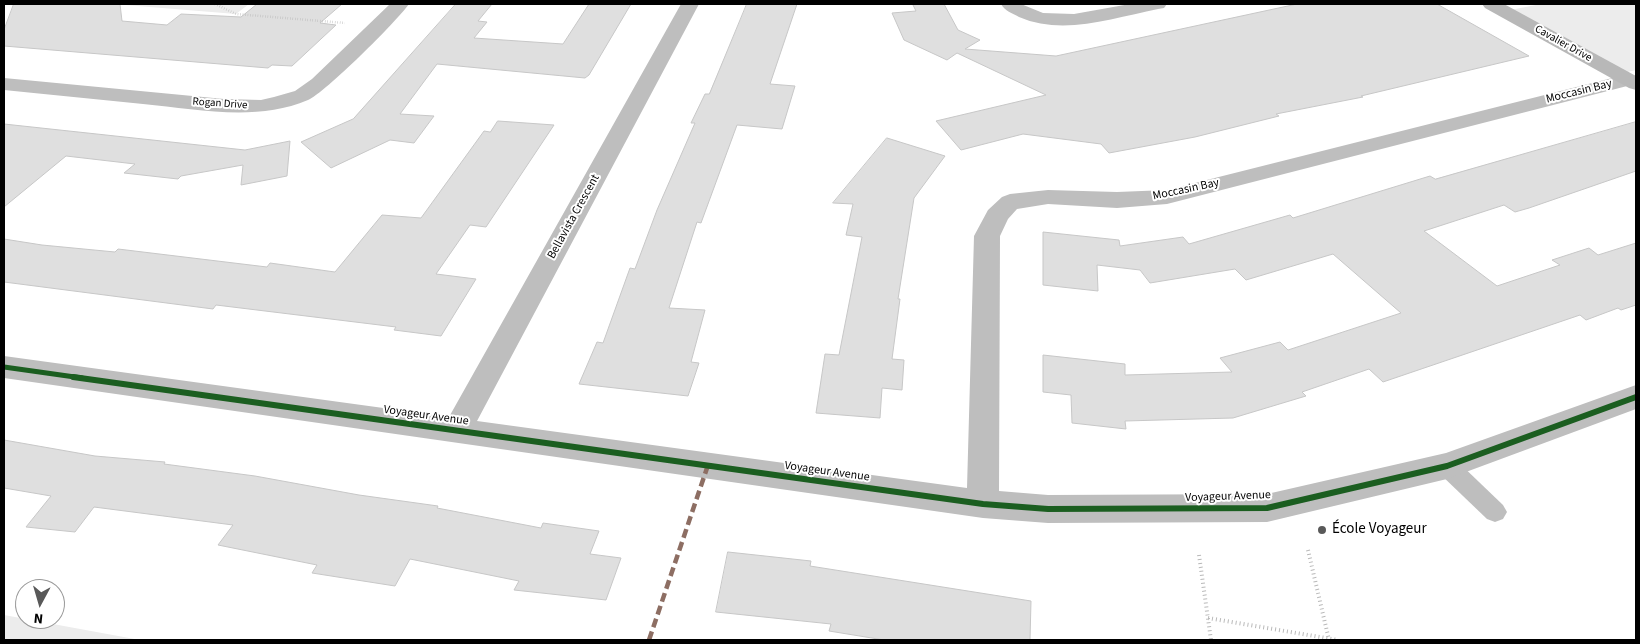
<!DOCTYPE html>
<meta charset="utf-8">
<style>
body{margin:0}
#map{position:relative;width:1640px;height:644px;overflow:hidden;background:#fff;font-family:"Source Sans 3",sans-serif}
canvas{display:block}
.frame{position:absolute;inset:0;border:5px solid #000;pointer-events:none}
.north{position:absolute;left:15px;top:579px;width:50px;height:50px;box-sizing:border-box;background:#fff;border:1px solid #999;border-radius:50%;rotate:186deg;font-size:14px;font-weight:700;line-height:20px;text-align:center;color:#000}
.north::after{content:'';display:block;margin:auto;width:18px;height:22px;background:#595959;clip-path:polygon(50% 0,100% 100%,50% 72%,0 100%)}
</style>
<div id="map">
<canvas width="1640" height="644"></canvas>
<div class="frame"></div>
<div class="north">N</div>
</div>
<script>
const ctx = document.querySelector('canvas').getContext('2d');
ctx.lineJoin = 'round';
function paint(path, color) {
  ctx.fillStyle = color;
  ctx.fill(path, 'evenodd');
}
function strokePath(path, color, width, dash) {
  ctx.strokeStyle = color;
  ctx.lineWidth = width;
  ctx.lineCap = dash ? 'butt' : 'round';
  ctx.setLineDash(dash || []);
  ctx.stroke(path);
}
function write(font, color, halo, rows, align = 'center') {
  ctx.font = font + ' "Source Sans 3",sans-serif';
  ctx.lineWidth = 4;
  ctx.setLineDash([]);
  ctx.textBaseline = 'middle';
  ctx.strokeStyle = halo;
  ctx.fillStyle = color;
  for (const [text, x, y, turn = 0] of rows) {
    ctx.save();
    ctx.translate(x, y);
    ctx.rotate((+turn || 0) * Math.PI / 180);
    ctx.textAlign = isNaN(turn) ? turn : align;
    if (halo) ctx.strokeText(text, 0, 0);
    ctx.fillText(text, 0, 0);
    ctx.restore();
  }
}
const green = new Path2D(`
 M113,4H249L236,14Z
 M1541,4H1636V70L1619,74L1505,11Z
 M4,615L140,640H4Z`);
const building = new Path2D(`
 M14,4H120L122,21L167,25L181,14L241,17L257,4H342L320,23L336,25L292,66L272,65L268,68L4,46V30Z
 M456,4H492L478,21L487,22L474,38L563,44L589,4H631L589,75L585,78L437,64L400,114L434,116L414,143L390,140L331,168L301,142L353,119Z
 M747,4H797L770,84L795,86L782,129L737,125L701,223L697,222L669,308L705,310L691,362L699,363L688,396L579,384L597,342L603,343L630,268L635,269L657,210L695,123H691L705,94H709Z
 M944,4L958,30L980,40L965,49L1056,56L1297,4H1437L1529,56L1361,96L1363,97L1276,114L1279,116L1195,137L1109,153L1101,144L1023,134L961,150L936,121L1046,95L957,53L947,60L904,40L892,13L916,11L913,5Z
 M498,121L554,125L486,227L470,225L436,274L476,279L441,336L394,330L396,327L216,305L213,309L4,282V239L42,245L115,252L118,249L267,267L270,263L335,272L382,215L421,218L484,131L490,132Z
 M1636,122V171L1529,208L1515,212L1504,205L1424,231L1497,286L1560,265L1552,260L1589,248L1598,255L1636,243V305L1621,310L1618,308L1586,320L1580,315L1383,382L1369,369L1302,392L1306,396L1233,418L1125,421L1126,429L1072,423L1071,395L1043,392V355L1125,364V375L1232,372L1220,358L1280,342L1288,350L1401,313L1333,254L1246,280L1235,269L1150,283L1140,270L1097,265L1098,291L1043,285V232L1119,240L1120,246L1183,237L1189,244L1290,215L1293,218L1430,176L1435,179Z
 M4,124L245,150L290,141L287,176L241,185L243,165L181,176L178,179L124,173L135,164L66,156L4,207Z
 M887,138L945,156L914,198L898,299H900L892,359L904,360L902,390L882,388L880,418L816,413L825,354L839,355L862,237L846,235L853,204L833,203Z
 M4,440L95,456L165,462L164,464L255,476L359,495L438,506L437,508L541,528L543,523L599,531L590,554L621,558L606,600L514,590L519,581L410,559L395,586L312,573L317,565L218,545L233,525L94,507L75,532L26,527L51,496L4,488Z
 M728,552L811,561L810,566L1031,601L1030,640H884L829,631L831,624L716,612Z`);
const pathFar1 = new Path2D(`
 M215,4L236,14L345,23`);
const path = new Path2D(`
 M1308,550L1329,640
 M1199,555L1211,640
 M1208,618L1338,640`);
const lane = new Path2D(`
 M1447,456L1455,459L1503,505L1507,512L1503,519L1495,522L1487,519L1439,473L1435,466L1439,459Z`);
const street = new Path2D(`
 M390,4H409C397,21 325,93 308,100C256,122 197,109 143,104C97,99 50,95 4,90V78L224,99L261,100L274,97L295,91L312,79Z
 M681,4H699L477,421L967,488L974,236L988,210L1002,197L1010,194L1048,190L1117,192L1167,190L1628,74L1636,77L1635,84L1167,204L1117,208L1048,204L1017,209L1008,219L1000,236L999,491L1048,495L1267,494L1446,453L1636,385V409L1447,479L1267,522L1048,523L983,518L4,378V356L449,417Z
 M1001,4H1021L1043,13L1074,14L1130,4H1167L1164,8L1158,9C1113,18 1063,36 1019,17C1012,13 1005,11 1001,4Z`);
const secondary = new Path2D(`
 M1482,4H1504L1636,76V90L1629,88L1485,8Z`);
const quiet = new Path2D(`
 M649,640L708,465`);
const cyclewayFar1 = new Path2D(`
 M4,367L82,378`);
const cycleway = new Path2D(`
 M73,377L983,504L1048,509L1267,508L1447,466L1636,397`);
const markers = [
 [1322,530,5,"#595959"]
];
const farStreetnames = [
 ["Cavalier Drive",1563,44,29],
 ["Rogan Drive",220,104,4]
];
const streetNames = [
 ["Moccasin Bay",1579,92,-14],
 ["Moccasin Bay",1186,190,-12],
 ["Bellavista Crescent",574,217,-61],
 ["Voyageur Avenue",426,416,8],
 ["Voyageur Avenue",827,472,8],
 ["Voyageur Avenue",1228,497,-2]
];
const nearPoinames = [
 ["École Voyageur",1332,530]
];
paint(green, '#ececec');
paint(building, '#dfdfdf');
strokePath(building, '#c7c7c7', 1);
strokePath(pathFar1, '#b9b9b9', 2.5, [0.5, 2]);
strokePath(path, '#b9b9b9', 4, [1, 3]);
paint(lane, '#bebebe');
paint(street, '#bebebe');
paint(secondary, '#b8b8b8');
strokePath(quiet, '#8d6e63', 4.5, [9, 4.5]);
strokePath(cyclewayFar1, '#1b5e20', 5);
strokePath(cycleway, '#1b5e20', 6);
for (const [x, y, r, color] of markers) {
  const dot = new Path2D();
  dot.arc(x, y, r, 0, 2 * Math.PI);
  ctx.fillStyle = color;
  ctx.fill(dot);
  strokePath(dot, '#fff', 2);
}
write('11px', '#000', '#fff', farStreetnames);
write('12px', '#000', '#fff', streetNames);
write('15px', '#000', '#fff', nearPoinames, 'left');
</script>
